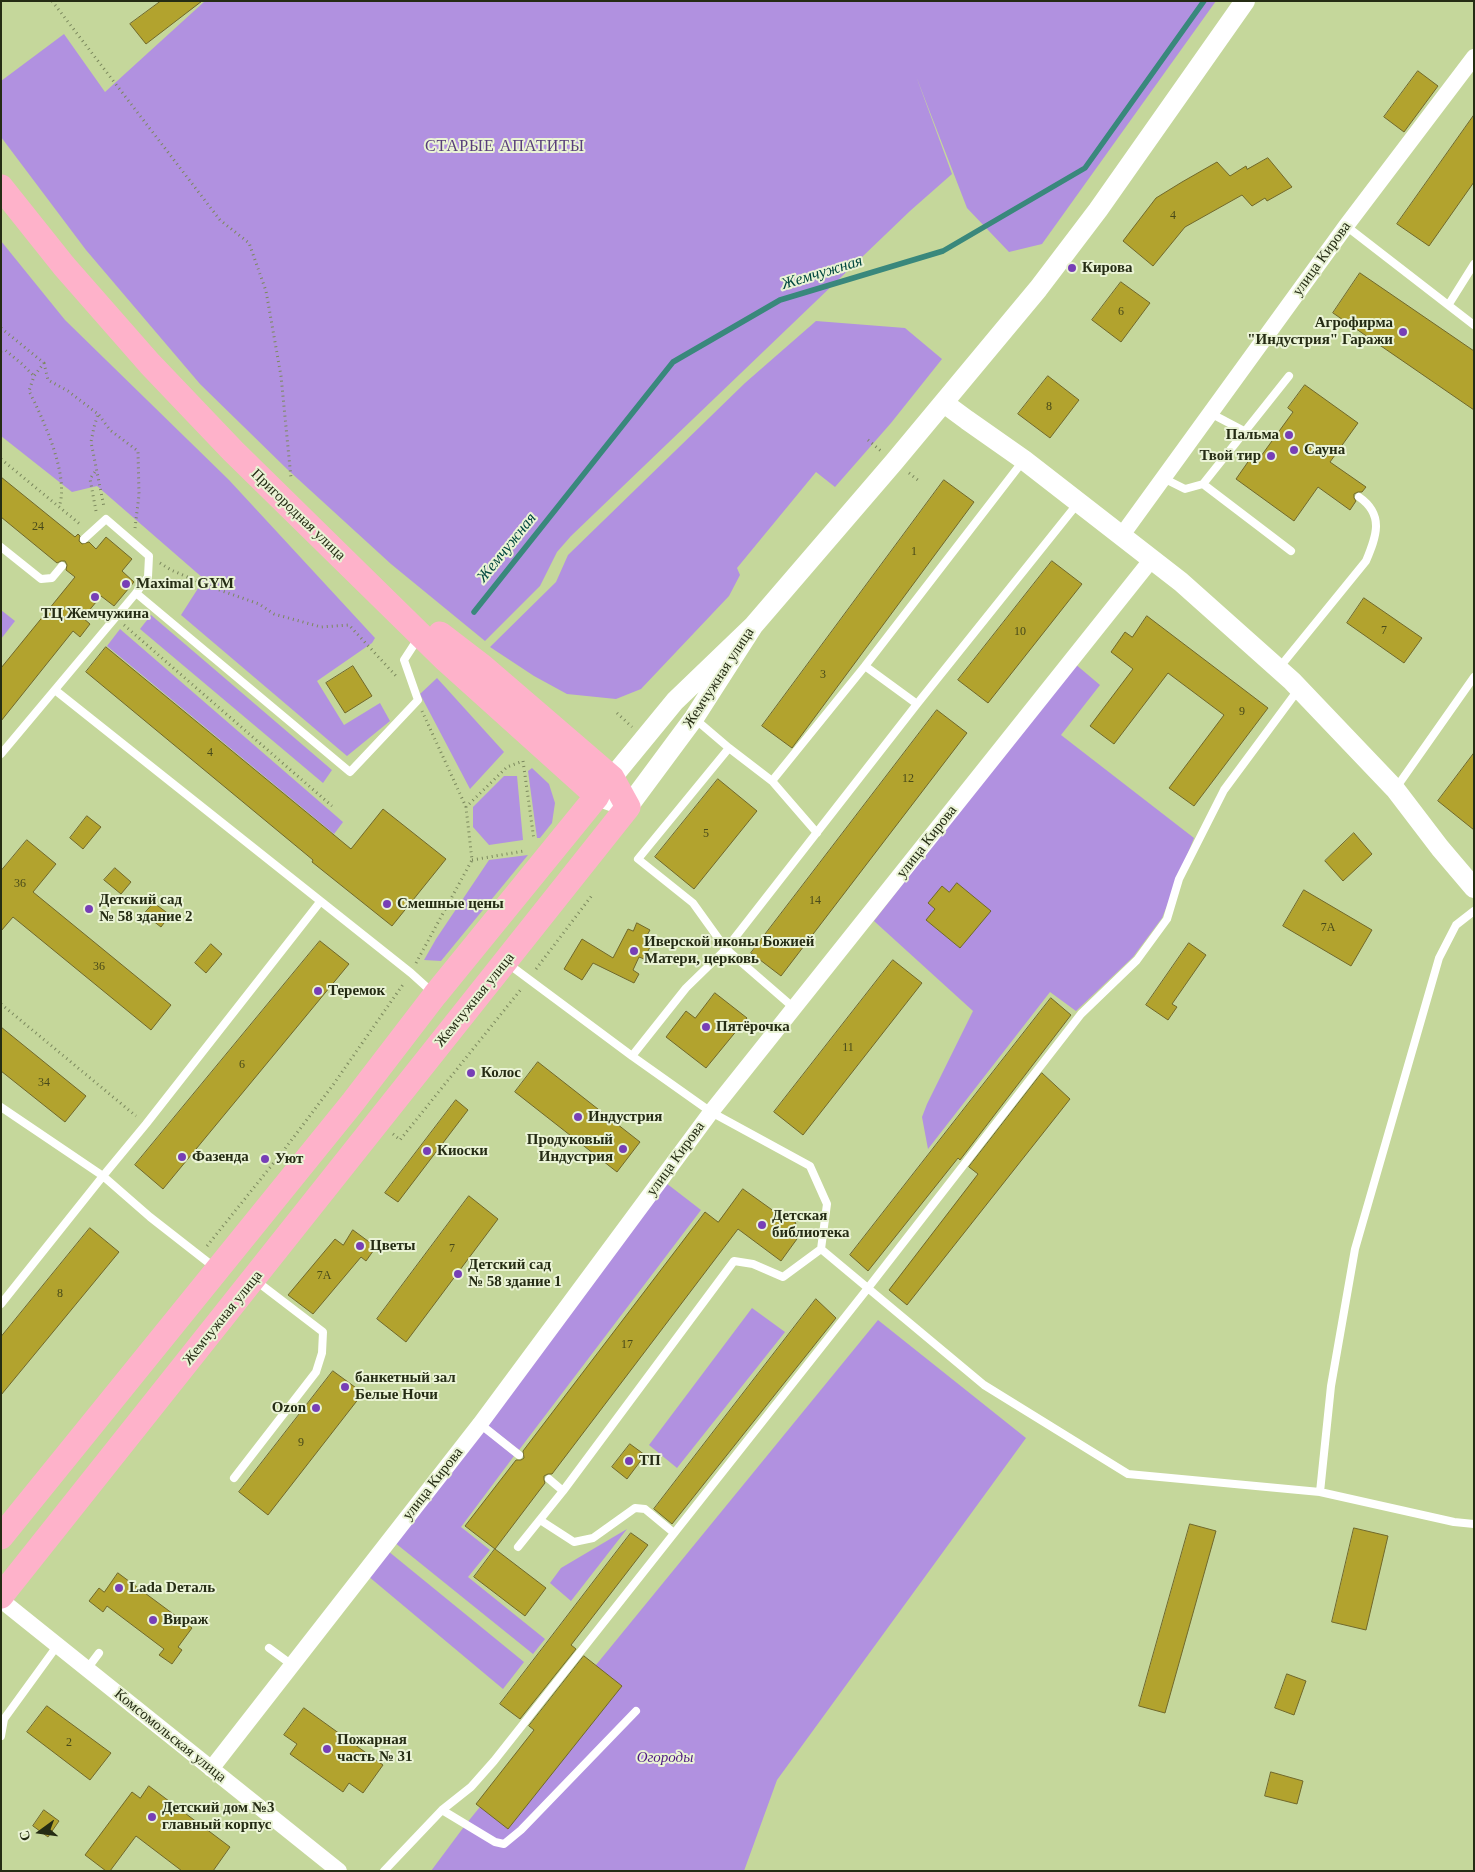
<!DOCTYPE html>
<meta charset="utf-8">
<style>
body{margin:0}
#map{position:relative;width:1475px;height:1872px;overflow:hidden;background:#c5d79b;font-family:"Times New Roman",serif}
canvas{display:block}
.frame{position:absolute;inset:0;border:2px solid #252c14;pointer-events:none}
.north{position:absolute;left:15px;top:1807px;width:50px;height:50px;-webkit-text-stroke:4px #eaf3d5;paint-order:stroke;rotate:256deg;font-size:14px;font-weight:700;line-height:20px;text-align:center;color:#252c14}
.north::after{content:'';display:block;margin:auto;width:18px;height:22px;background:#252c14;clip-path:polygon(50% 0,100% 100%,50% 72%,0 100%)}
</style>
<div id="map">
<canvas width="1475" height="1872"></canvas>
<div class="frame"></div>
<div class="north">С</div>
</div>
<script>
const ctx = document.querySelector('canvas').getContext('2d');
ctx.lineJoin = 'round';
function paint(path, color) {
  ctx.fillStyle = color;
  ctx.fill(path, 'evenodd');
}
function strokePath(path, color, width, dash) {
  ctx.strokeStyle = color;
  ctx.lineWidth = width;
  ctx.lineCap = dash ? 'butt' : 'round';
  ctx.setLineDash(dash || []);
  ctx.stroke(path);
}
function write(font, color, halo, rows, align = 'center') {
  ctx.font = font + ' "Times New Roman",serif';
  ctx.lineWidth = 4;
  ctx.setLineDash([]);
  ctx.textBaseline = 'middle';
  ctx.strokeStyle = halo;
  ctx.fillStyle = color;
  for (const [text, x, y, turn = 0] of rows) {
    ctx.save();
    ctx.translate(x, y);
    ctx.rotate((+turn || 0) * Math.PI / 180);
    ctx.textAlign = isNaN(turn) ? turn : align;
    if (halo) ctx.strokeText(text, 0, 0);
    ctx.fillText(text, 0, 0);
    ctx.restore();
  }
}
const green = new Path2D(`
 M205,1H1216L1042,244L1009,252L967,208L916,76L952,174L910,211L571,536L557,552L540,586L485,641L391,564L287,469L200,384L86,250L1,137V81L64,34L105,92Z
 M1,241L65,320L229,480L375,638L372,643L317,681L344,725L380,703L390,721L347,756L181,615L204,579L97,486L72,492L1,436Z
 M816,321L905,328L942,359L891,423L835,487L816,472L737,568L740,575L729,596L641,689L616,699L567,694L534,676L490,647L556,582L568,555L745,383Z
 M1,610L15,621L1,639Z
 M151,615L332,770L323,783L140,629Z
 M120,629L343,822L334,834L107,646Z
 M1074,663L1100,685L1061,735L1194,838L1162,918L1133,957L1076,1011L1050,992L928,1149L922,1117L927,1104L973,1011L874,921Z
 M437,678L504,752L470,789L420,694Z
 M532,768L549,784L555,803L552,823L540,838H537L528,771Z
 M504,776H517L523,840L489,845L473,827V807Z
 M528,855L441,961L424,960L436,939L489,860Z
 M666,1183L701,1210L519,1450L486,1424Z
 M752,1308L785,1332L677,1468L649,1445Z
 M878,1320L1026,1438L777,1780L744,1871H431L466,1824Z
 M482,1430L514,1456L461,1527L490,1550L468,1577L545,1639L533,1654L394,1542Z
 M627,1529L571,1601L550,1583L561,1568Z
 M388,1551L524,1662L503,1689L368,1576Z`);
const stream = new Path2D(`
 M474,612L673,362L780,300L943,251L1085,168L1204,1`);
const building = new Path2D(`
 M161,1H202L146,44L130,24Z
 M1418,71L1438,86L1404,132L1384,117Z
 M1474,115V182L1429,246L1397,224Z
 M1268,158L1292,187L1267,201L1265,198L1252,206L1242,195L1185,227L1153,266L1123,241L1156,198L1182,182L1217,162L1230,176L1246,166L1247,169Z
 M1360,273L1474,351V410L1333,313Z
 M1121,282L1150,303L1121,342L1092,320Z
 M1048,376L1079,400L1050,438L1018,414Z
 M1305,385L1358,423L1330,462L1366,487L1362,492H1358L1354,494V498L1356,501L1350,510L1318,487L1294,521L1236,479L1250,459L1256,463L1293,412L1288,408Z
 M1,477L75,537L78,534L80,536L79,541L82,544L89,542L96,549L106,537L132,559L122,571L134,582L114,606L101,596L83,618L90,624L80,637L73,631L1,721V668L75,577L66,570L67,565L65,561H61L57,563L1,517Z
 M944,480L974,502L792,748L762,726Z
 M1052,561L1082,584L988,703L958,680Z
 M1364,598L1422,638L1404,663L1347,623Z
 M1147,616L1268,708L1194,806L1169,788L1224,715L1168,673L1114,744L1090,726L1133,669L1111,652L1125,632L1132,637Z
 M106,647L351,849L383,809L446,859L392,926L312,862L313,860L86,672Z
 M353,666L372,696L345,713L326,683Z
 M937,710L967,733L781,976L751,953Z
 M1474,753V830L1438,801Z
 M718,779L757,811L694,889L655,857Z
 M87,816L101,827L83,849L70,838Z
 M1354,833L1372,854L1343,881L1325,861Z
 M27,840L56,864L33,892L171,1005L151,1030L13,917L1,931V871Z
 M115,868L131,882L121,894L104,880Z
 M957,883L991,911L960,948L926,920L935,909L928,903L942,886L949,892Z
 M1304,890L1372,930L1351,966L1283,926Z
 M154,903L170,915L161,927L144,914Z
 M637,923L650,930L646,937L653,941L644,959L639,957L633,970L639,974L634,983L593,963L582,980L564,969L582,939L613,958L628,929L633,931Z
 M320,941L349,964L163,1189L135,1165Z
 M1189,943L1206,955L1172,1004L1177,1007L1168,1020L1146,1005Z
 M211,944L222,954L206,973L195,963Z
 M893,960L922,983L803,1135L774,1112Z
 M715,993L747,1018L706,1068L666,1037L686,1011L695,1018Z
 M1051,998L1071,1015L960,1160L958,1158L868,1271L850,1255Z
 M1,1027L86,1096L65,1122L1,1071Z
 M538,1062L640,1142L617,1172L515,1092Z
 M1042,1073L1070,1099L907,1305L889,1290L978,1174L969,1167Z
 M456,1100L468,1110L398,1202L385,1193Z
 M743,1189L782,1217L784,1214L796,1223L794,1226L802,1232L781,1261L738,1229L552,1474H548L544,1476V1480L545,1483L495,1549L465,1526L516,1460H521L524,1458L523,1451L705,1212L718,1222Z
 M469,1196L498,1219L406,1342L377,1319Z
 M90,1228L119,1252L1,1395V1337Z
 M353,1230L376,1247L366,1261L361,1257L313,1314L288,1295L335,1239L343,1245Z
 M816,1299L836,1318L672,1524L654,1509Z
 M333,1371L363,1393L268,1515L239,1492Z
 M630,1444L645,1455L627,1479L612,1467Z
 M1190,1524L1216,1531L1165,1713L1139,1706Z
 M1354,1528L1388,1536L1366,1630L1332,1622Z
 M631,1533L648,1545L571,1645L576,1649L520,1719L500,1704Z
 M495,1549L546,1588L525,1616L474,1577Z
 M118,1573L192,1628L178,1647L182,1650L172,1664L159,1655L164,1649L107,1606L103,1612L89,1601L99,1588L104,1592Z
 M584,1656L622,1686L508,1829L476,1804L534,1730L529,1726Z
 M1287,1674L1306,1681L1294,1715L1275,1708Z
 M47,1706L111,1753L90,1780L27,1732Z
 M304,1708L383,1765L363,1793L349,1783L343,1792L290,1754L297,1744L284,1735Z
 M1271,1772L1303,1781L1297,1804L1265,1796Z
 M149,1786L230,1847L213,1871H182L136,1836L110,1871H106L85,1855L132,1792L140,1798Z
 M44,1810L59,1821L48,1837L33,1826Z`);
const path = new Path2D(`
 M52,1L220,220L249,243L266,291L281,376L291,478
 M1,328L44,363L34,376L29,391C43,419 70,476 59,507
 M1,351L5,350L22,364L34,376
 M44,363L48,380L68,391L98,414L94,427L91,442L104,507
 M99,415L110,430L138,451L139,495L135,528
 M868,440L881,451
 M1,459L81,525
 M909,473L919,481
 M96,511L90,479L97,469
 M160,563L171,570L211,587L259,604L274,614L321,627L349,625L396,676
 M124,625L332,806
 M422,711L466,807
 M617,713L632,727
 M472,860L524,851
 M416,963L472,860L466,807L507,767L523,761L534,840
 M536,969L593,894
 M1,1004L136,1116
 M393,1134L400,1140L522,988
 M207,1246L284,1150L333,1085L404,983`);
const service = new Path2D(`
 M1346,226L1474,325
 M1449,304L1474,264
 M1210,413L1246,432
 M1163,478L1185,489L1203,484L1289,376
 M1203,484L1291,551
 M84,539L106,519L149,556L148,577L136,593L350,772L418,700L404,660L419,637
 M1,547L41,579L52,578L62,566
 M865,666L917,704
 M1279,668L1366,561C1376,537 1385,515 1359,497
 M55,690L411,973L432,992
 M695,719L729,748L772,781L865,666L1023,461
 M729,748L638,859L693,903L726,949L794,1008
 M1,754L136,593
 M772,781L817,833
 M1396,788L1474,677
 M507,963L632,1056L711,1112L810,1166L827,1204L821,1249L984,1385L1128,1474L1320,1492L1454,1522L1474,1524
 M632,1056L686,988L726,949L917,704L1078,503
 M1,1107L103,1176L150,1217L214,1267
 M1,1304L103,1176L146,1124L320,902
 M480,1424L519,1455
 M234,1478L316,1372L322,1353L323,1332L255,1280
 M549,1479L563,1491L734,1261L753,1264L783,1277L821,1249
 M1320,1492L1331,1386L1355,1249L1439,958L1456,925L1474,911
 M540,1520L574,1542L593,1538L635,1508L645,1509L674,1533
 M518,1547L563,1491
 M269,1648L292,1665
 M87,1669L99,1653
 M1,1736L4,1719L57,1646
 M442,1810L495,1842L504,1844L521,1830L636,1711
 M384,1871L442,1810L471,1787L494,1761L868,1288L1081,1014L1137,960L1167,919L1179,879L1224,790L1298,690`);
const minor = new Path2D(`
 M1122,535L1346,226L1474,57
 M1,1600L339,1871
 M211,1769L480,1424L711,1112L1152,559`);
const tertiary = new Path2D(`
 M944,403L967,420L1024,460L1181,582L1292,681L1395,789L1440,848L1474,888
 M753,626L675,701L597,796L628,807L694,718L753,626L894,462L1038,289L1098,210L1245,1`);
const primary = new Path2D(`
 M1,187L64,266L150,364L233,451L446,660L597,796L435,995L353,1102L1,1537
 M1,1596L628,807L612,778L483,667L440,634`);
const markers = [
 [1072,268,5,"#773fb6"],
 [1403,332,5,"#773fb6"],
 [1289,435,5,"#773fb6"],
 [1294,450,5,"#773fb6"],
 [1271,456,5,"#773fb6"],
 [126,584,5,"#773fb6"],
 [95,597,5,"#773fb6"],
 [387,904,5,"#773fb6"],
 [89,909,5,"#773fb6"],
 [634,951,5,"#773fb6"],
 [318,991,5,"#773fb6"],
 [706,1027,5,"#773fb6"],
 [471,1073,5,"#773fb6"],
 [578,1117,5,"#773fb6"],
 [623,1149,5,"#773fb6"],
 [427,1151,5,"#773fb6"],
 [182,1157,5,"#773fb6"],
 [265,1159,5,"#773fb6"],
 [762,1225,5,"#773fb6"],
 [360,1246,5,"#773fb6"],
 [458,1274,5,"#773fb6"],
 [345,1387,5,"#773fb6"],
 [316,1408,5,"#773fb6"],
 [629,1461,5,"#773fb6"],
 [119,1588,5,"#773fb6"],
 [153,1620,5,"#773fb6"],
 [327,1749,5,"#773fb6"],
 [152,1817,5,"#773fb6"]
];
const numberNames = [
 ["4",1173,216],
 ["6",1121,312],
 ["8",1049,407],
 ["24",38,527],
 ["1",914,552],
 ["7",1384,631],
 ["10",1020,632],
 ["3",823,675],
 ["9",1242,712],
 ["4",210,753],
 ["12",908,779],
 ["5",706,834],
 ["36",20,884],
 ["14",815,901],
 ["7А",1328,928],
 ["36",99,967],
 ["11",848,1048],
 ["6",242,1065],
 ["34",44,1083],
 ["7",452,1249],
 ["7А",324,1276],
 ["8",60,1294],
 ["17",627,1345],
 ["9",301,1443],
 ["2",69,1743]
];
const streetNames = [
 ["улица Кирова",1322,259,-54],
 ["Пригородная улица",298,515,44],
 ["Жемчужная улица",719,678,-57],
 ["улица Кирова",927,842,-52],
 ["Жемчужная улица",475,1000,-51],
 ["улица Кирова",676,1159,-54],
 ["Жемчужная улица",223,1318,-51],
 ["улица Кирова",433,1484,-52],
 ["Комсомольская улица",170,1736,39]
];
const poiNames = [
 ["Кирова",1082,268],
 ["Агрофирма",1393,323,"right"],
 ["\"Индустрия\" Гаражи",1393,340,"right"],
 ["Пальма",1279,435,"right"],
 ["Сауна",1304,450],
 ["Твой тир",1261,456,"right"],
 ["Maximal GYM",136,584],
 ["ТЦ Жемчужина",95,614,"center"],
 ["Детский сад",99,900],
 ["№ 58 здание 2",99,917],
 ["Смешные цены",397,904],
 ["Иверской иконы Божией",644,942],
 ["Матери, церковь",644,959],
 ["Теремок",328,991],
 ["Пятёрочка",716,1027],
 ["Колос",481,1073],
 ["Индустрия",588,1117],
 ["Продуковый",613,1140,"right"],
 ["Индустрия",613,1157,"right"],
 ["Киоски",437,1151],
 ["Фазенда",192,1157],
 ["Уют",275,1159],
 ["Детская",772,1216],
 ["библиотека",772,1233],
 ["Цветы",370,1246],
 ["Детский сад",468,1265],
 ["№ 58 здание 1",468,1282],
 ["банкетный зал",355,1378],
 ["Белые Ночи",355,1395],
 ["Ozon",306,1408,"right"],
 ["ТП",639,1461],
 ["Lada Dеталь",129,1588],
 ["Вираж",163,1620],
 ["Пожарная",337,1740],
 ["часть № 31",337,1757],
 ["Детский дом №3",162,1808],
 ["главный корпус",162,1825]
];
const parkNames = [
 ["Огороды",665,1758]
];
const neighbourhoodNames = [
 ["СТАРЫЕ АПАТИТЫ",505,147]
];
const waterNames = [
 ["Жемчужная",822,273,-17],
 ["Жемчужная",507,548,-51]
];
paint(green, '#b191e0');
strokePath(stream, '#39887c', 5.5);
paint(building, '#b2a32e');
strokePath(building, '#70682b', 1);
strokePath(path, '#7b885d', 3, [1, 4]);
strokePath(service, '#fff', 8);
strokePath(minor, '#fff', 16);
strokePath(tertiary, '#fff', 20);
strokePath(primary, '#feb2ca', 25);
for (const [x, y, r, color] of markers) {
  const dot = new Path2D();
  dot.arc(x, y, r, 0, 2 * Math.PI);
  ctx.fillStyle = color;
  ctx.fill(dot);
  strokePath(dot, '#eaf3d5', 2);
}
write('12px', '#484a1a', null, numberNames);
write('15px', '#252c14', '#eaf3d5', streetNames);
write('bold 15px', '#252c14', '#eaf3d5', poiNames, 'left');
write('italic 15px', '#4f1982', '#eaf3d5', parkNames);
ctx.letterSpacing = '1px';
write('16px', '#573d79', '#eaf3d5', neighbourhoodNames);
ctx.letterSpacing = '0px';
write('italic 16px', '#00473f', '#eaf3d5', waterNames);
</script>
